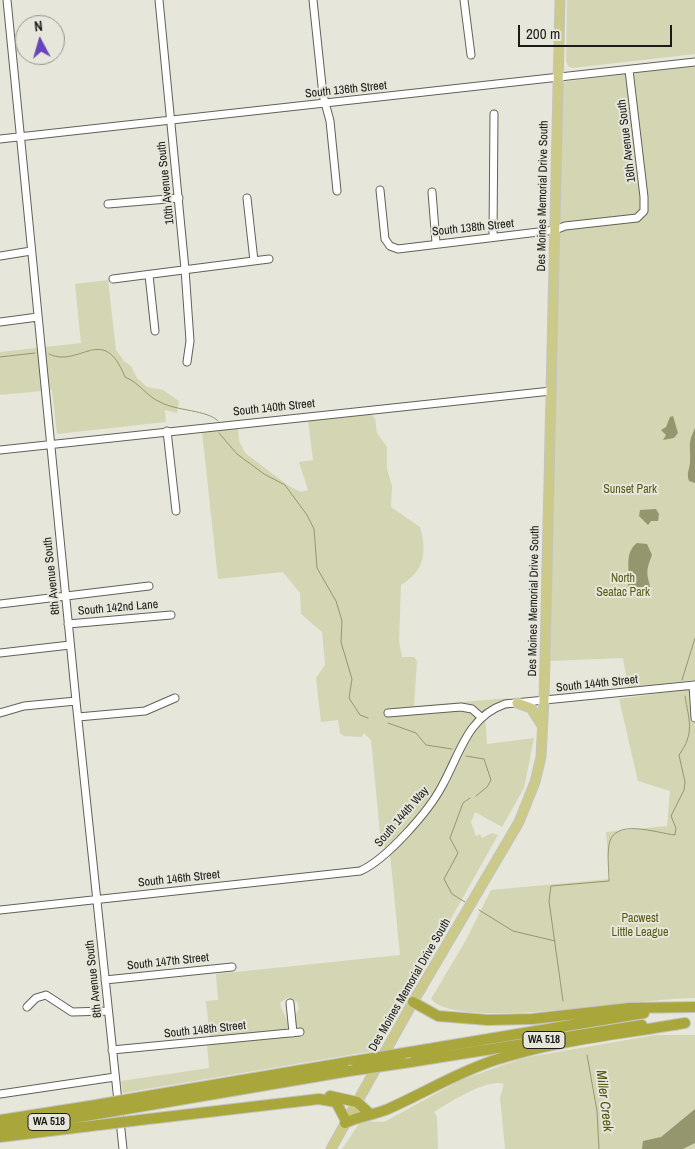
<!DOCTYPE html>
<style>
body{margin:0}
#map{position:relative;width:695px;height:1149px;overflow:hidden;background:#e6e6db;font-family:"Archivo Narrow",sans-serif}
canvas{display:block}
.north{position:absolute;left:15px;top:15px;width:50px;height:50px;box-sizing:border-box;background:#e6e6db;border:1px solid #94948d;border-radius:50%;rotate:354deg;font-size:14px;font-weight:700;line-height:20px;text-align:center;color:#1a1a17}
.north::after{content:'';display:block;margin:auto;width:18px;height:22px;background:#6743bc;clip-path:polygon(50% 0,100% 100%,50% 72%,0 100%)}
.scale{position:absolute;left:518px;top:25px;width:154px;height:22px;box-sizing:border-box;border:2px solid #1a1a17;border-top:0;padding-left:6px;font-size:15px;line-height:18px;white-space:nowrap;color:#1a1a17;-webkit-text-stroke:4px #e6e6db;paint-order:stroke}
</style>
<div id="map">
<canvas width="695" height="1149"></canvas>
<div class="north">N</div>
<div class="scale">200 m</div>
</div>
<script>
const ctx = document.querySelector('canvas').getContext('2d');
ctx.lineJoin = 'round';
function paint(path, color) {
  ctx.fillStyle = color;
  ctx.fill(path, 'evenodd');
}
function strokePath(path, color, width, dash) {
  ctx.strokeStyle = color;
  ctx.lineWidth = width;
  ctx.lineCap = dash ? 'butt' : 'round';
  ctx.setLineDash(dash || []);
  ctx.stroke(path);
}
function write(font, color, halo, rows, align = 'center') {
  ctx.font = font + ' "Archivo Narrow",sans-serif';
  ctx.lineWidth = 4;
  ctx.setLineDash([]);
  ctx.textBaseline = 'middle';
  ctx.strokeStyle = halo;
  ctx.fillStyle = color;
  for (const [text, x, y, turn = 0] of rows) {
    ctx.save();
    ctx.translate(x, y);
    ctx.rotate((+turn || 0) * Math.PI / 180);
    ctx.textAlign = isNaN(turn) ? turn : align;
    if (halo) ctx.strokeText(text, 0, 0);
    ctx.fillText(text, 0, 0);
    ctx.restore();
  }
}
const green = new Path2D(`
 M567,0H695V54L572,68L568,66L566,61Z
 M695,66V680L628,688L623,658L550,661L561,82Z
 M108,280L116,350L124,361L131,366L137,378L147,387L163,390L179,401L177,413L165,410L166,422L57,434L52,390L0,395V352L81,343L75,284Z
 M371,414L375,418L377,433L387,447V469L392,486L391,507L420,527C427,553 425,570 401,585L399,641L402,657H414L417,661L414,706L509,698L510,708L485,714L487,744L534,738L524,788L502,827L475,812L471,822L476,836L480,834L482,838L492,833L498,835L412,988L373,1051L123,1093L121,1081L209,1068L207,1044L300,1035L299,1027L295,1025V1016L299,1008L297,1002L289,997L280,1003C282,1013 288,1017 288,1027L284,1030L210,1037L206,1001L218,1000L216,974L400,955L390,854L381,843L371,740L364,733L361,737L344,736L340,733L338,720L321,722L316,678L325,665L322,632L301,614L300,593L283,572L218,579L202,432L238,428L239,441L245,453L289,486L301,492L308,490L299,462L313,460L308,420Z
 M695,688V998C646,997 459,1032 431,999L466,940L491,890L610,879L606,832L667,826L670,791L638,781L619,699Z
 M655,1035H695V1149H505L500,1098L504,1084C487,1078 449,1103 434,1112L437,1117L438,1149H342L361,1121L384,1122L461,1080L523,1058Z`);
const water = new Path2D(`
 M673,416L678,433L674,438L663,440L666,435L661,430L666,427L670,417Z
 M695,428V483L689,481C686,472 690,469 690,461C691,445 687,445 695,428Z
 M656,509L659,514L658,521H651L648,525L639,516L640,510Z
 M637,543L647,544L652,555C645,573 647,573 651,590L633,591L628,586C631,570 623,554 637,543Z
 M695,1109V1143L683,1149H642L643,1141L661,1137Z`);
const stream = new Path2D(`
 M49,354C80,369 103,322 125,377C140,383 146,396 160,402C176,411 208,410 218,421
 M0,357L35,353
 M219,433L237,454L264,474L285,485L307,515L314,529L317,568L336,601L342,621L341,642L352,679L349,698L360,715L368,718
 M682,680L695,638
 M388,723L416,733L426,745L452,749
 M466,756L484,759L491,780L487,787L476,796
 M465,902L452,894L444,879L458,853L450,838L463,803L470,798
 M479,910L513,931L555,941
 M563,1001L549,901L551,886L609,881C609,869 607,857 609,845C613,817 656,833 675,835L676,828L671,816L684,790L685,782L679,755C695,733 689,721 685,696
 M587,1055L597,1111L599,1149`);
const minor = new Path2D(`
 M7,0L76,701L123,1149
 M159,0L185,269L190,341L187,362
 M313,0L323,95L330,121L337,191
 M464,0L471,55
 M0,139L695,62
 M380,190L385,239L390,246L398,249L555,230L565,226L637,218L644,211V197L629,70
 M432,192L436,243
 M247,198L254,261
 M108,204L179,198
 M493,237L494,114
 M0,256L31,251
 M149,275L155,331
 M113,279L269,259
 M0,322L38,317
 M167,431L176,511
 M0,450L551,391
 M0,604L149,586
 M68,624L171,615
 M0,653L70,645
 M693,685L695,718
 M0,713L24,706L76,701
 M388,713L461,707L472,709L481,717
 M78,717L145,711L175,698
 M0,910L360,871C386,860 429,811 442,786C460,754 467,717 505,704L695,685
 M105,980L232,967
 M290,1003L293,1033
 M27,1007L36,998L46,995L72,1012L108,1011
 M112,1050L300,1032
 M0,1094L115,1077`);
const major = new Path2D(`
 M517,703L531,708L541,724
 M331,1149L413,1002L519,822L535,782L541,757L544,700L560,0`);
const highway = new Path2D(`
 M413,1002L438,1016L488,1020L532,1019L630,1008L695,1007
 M410,1052L644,1013
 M404,1063L642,1025
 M330,1096L357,1102L369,1113
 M136,1098L355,1061
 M138,1107L349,1071
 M0,1120L96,1105
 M140,1120L319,1099L336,1102L346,1121
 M345,1123C359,1116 374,1115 388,1109C424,1093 458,1072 495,1060C556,1040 622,1034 685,1023
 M0,1130L97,1114
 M0,1137L99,1125`);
const highwayBridge = new Path2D(`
 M355,1061L410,1052
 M349,1071L404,1063
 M96,1105L136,1098
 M97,1114L138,1107
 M99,1125L140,1120`);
const shields = [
 [544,1040,42],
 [49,1122,42]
];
const shieldNames = [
 ["WA 518",544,1040],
 ["WA 518",49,1122]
];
const streetNames = [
 ["South 136th Street",346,90,-6],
 ["16th Avenue South",627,141,-97],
 ["10th Avenue South",166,183,-96],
 ["Des Moines Memorial Drive South",543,196,-89],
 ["South 138th Street",473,228,-6],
 ["South 140th Street",274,408,-6],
 ["8th Avenue South",52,576,-96],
 ["Des Moines Memorial Drive South",534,601,-89],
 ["South 142nd Lane",118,608,-5],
 ["South 144th Street",597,684,-6],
 ["South 144th Way",402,817,-49],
 ["South 146th Street",179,879,-6],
 ["South 147th Street",168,962,-6],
 ["8th Avenue South",94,979,-96],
 ["Des Moines Memorial Drive South",410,985,-60],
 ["South 148th Street",205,1030,-6]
];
const parkNames = [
 ["Sunset Park",630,490],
 ["North",623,579],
 ["Seatac Park",623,593],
 ["Pacwest",640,919],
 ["Little League",640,933]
];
const waterNames = [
 ["Miller Creek",604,1101,83]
];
paint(green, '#d4d5b3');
paint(water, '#96966e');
strokePath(stream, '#96966e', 1);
strokePath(minor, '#616158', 9);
strokePath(major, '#c3c3c3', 11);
strokePath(highway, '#c3c3c3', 12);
strokePath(minor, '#fff', 7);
strokePath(major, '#cbca89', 9);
strokePath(highway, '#a9a73b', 10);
strokePath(highwayBridge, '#c3c3c3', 12, []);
strokePath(highwayBridge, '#a9a73b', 10);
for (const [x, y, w] of shields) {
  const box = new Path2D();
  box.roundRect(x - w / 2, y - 8.5, w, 17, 4);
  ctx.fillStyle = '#e6e6db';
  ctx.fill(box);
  strokePath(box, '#1a1a17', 1);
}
write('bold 11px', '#1a1a17', null, shieldNames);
write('12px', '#1a1a17', '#e6e6db', streetNames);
write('12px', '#5a5815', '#e6e6db', parkNames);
write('italic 14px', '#53510a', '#e6e6db', waterNames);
</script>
